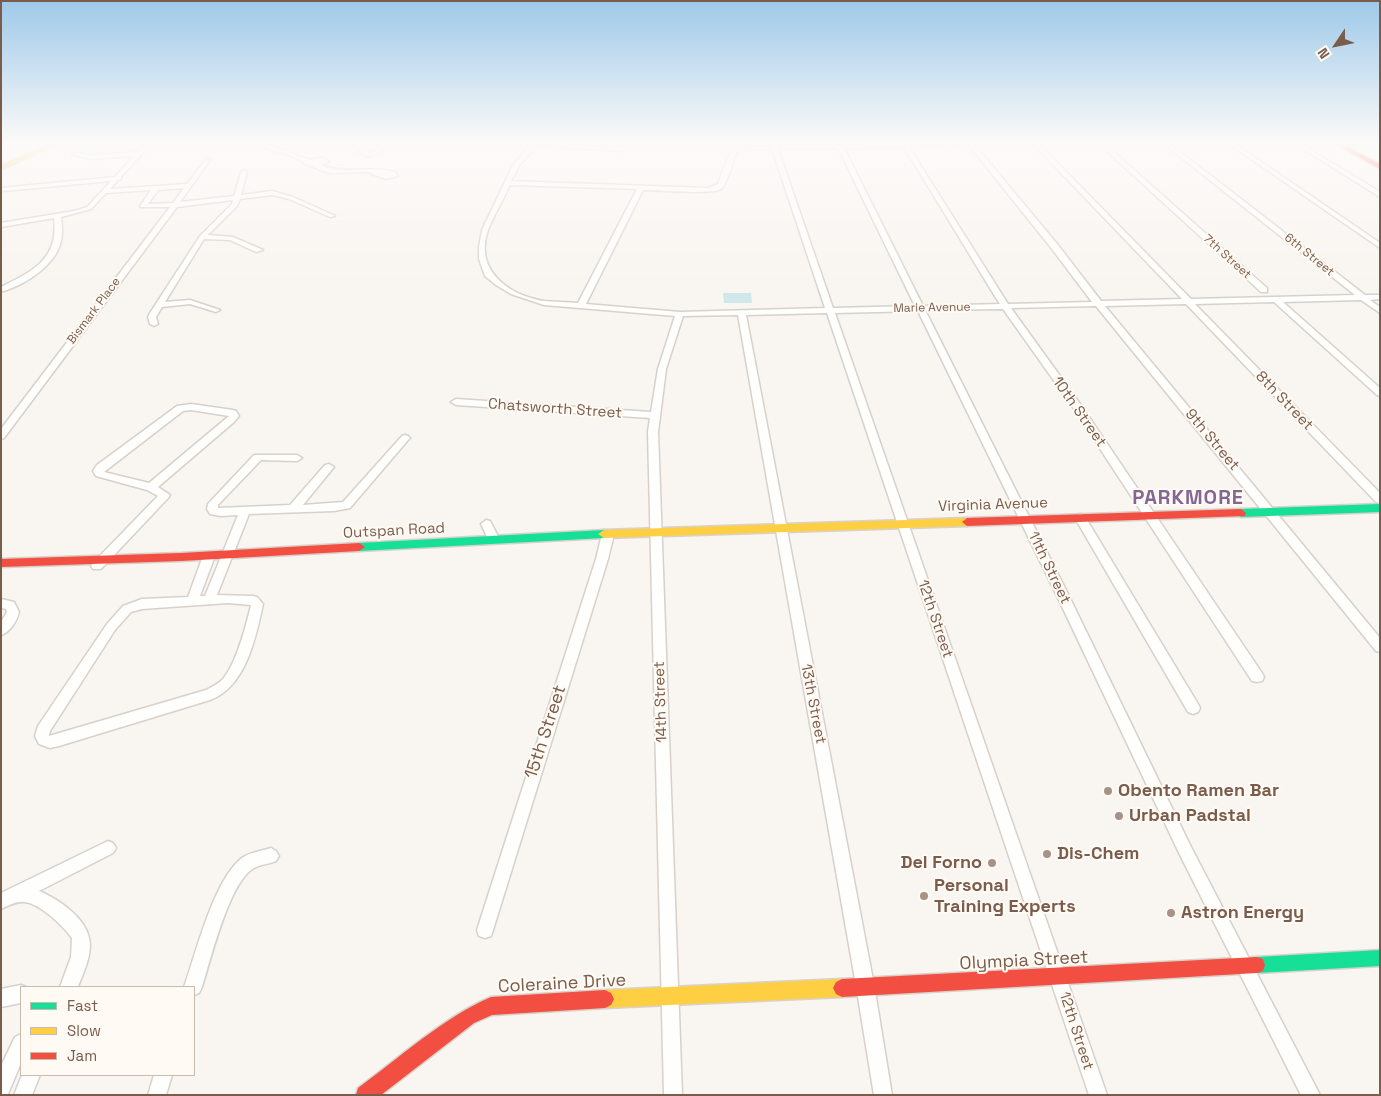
<!DOCTYPE html>
<style>
body{margin:0}
#map{position:relative;width:1381px;height:1096px;overflow:hidden;background:#f9f5f0;font-family:"Space Grotesk",sans-serif}
canvas{display:block}
.frame{position:absolute;inset:0;border:2px solid #7a5c4d;pointer-events:none}
.legend{position:absolute;left:20px;top:986px;width:175px;height:90px;box-sizing:border-box;background:#fffaf3;border:1px solid #cabbb1;margin:0;padding:6px 9px;list-style:none;font-size:15px;color:#7a5c4d}
.legend li{display:flex;align-items:center;gap:10px;height:25px}
.legend b{width:25px;border:1px solid #cabbb1}
.north{position:absolute;left:1311px;top:20px;width:50px;height:50px;-webkit-text-stroke:4px #fffaf3;paint-order:stroke;rotate:236deg;font-size:14px;font-weight:700;line-height:20px;text-align:center;color:#7a5c4d}
.north::after{content:'';display:block;margin:auto;width:18px;height:22px;background:#7a5c4d;clip-path:polygon(50% 0,100% 100%,50% 72%,0 100%)}
</style>
<div id="map">
<canvas width="1381" height="1096"></canvas>
<div class="frame"></div>
<ul class="legend">
<li><b style="height:6px;background:#16e098"></b>Fast</li>
<li><b style="height:6px;background:#ffcf43"></b>Slow</li>
<li><b style="height:6px;background:#f24e42"></b>Jam</li>
</ul>
<div class="north">N</div>
</div>
<script>
const ctx = document.querySelector('canvas').getContext('2d');
ctx.lineJoin = 'round';
function paint(path, color) {
  ctx.fillStyle = color;
  ctx.fill(path, 'evenodd');
}
function strokePath(path, color, width, dash) {
  ctx.strokeStyle = color;
  ctx.lineWidth = width;
  ctx.lineCap = dash ? 'butt' : 'round';
  ctx.setLineDash(dash || []);
  ctx.stroke(path);
}
function write(font, color, halo, rows, align = 'center') {
  ctx.font = font + ' "Space Grotesk",sans-serif';
  ctx.lineWidth = 4;
  ctx.setLineDash([]);
  ctx.textBaseline = 'middle';
  ctx.strokeStyle = halo;
  ctx.fillStyle = color;
  for (const [text, x, y, turn = 0] of rows) {
    ctx.save();
    ctx.translate(x, y);
    ctx.rotate((+turn || 0) * Math.PI / 180);
    ctx.textAlign = isNaN(turn) ? turn : align;
    if (halo) ctx.strokeText(text, 0, 0);
    ctx.fillText(text, 0, 0);
    ctx.restore();
  }
}
const water = new Path2D(`
 M723,293H751L752,303H724Z`);
const street = new Path2D(`
 M145,144H151L121,177V179L118,180L110,189L187,184L207,158L210,160L180,202L234,196L241,172L244,170L247,172L241,195L272,191L293,197L335,216L330,217L289,199L272,195L240,199L237,206L208,235L233,237L263,250L256,252L230,240L204,239L165,302L190,300L220,310L216,312L190,304L162,307L156,317L158,324L154,326L150,324L148,317L150,313L200,236L232,204L233,200L177,207L4,438L1,439V429L170,207H141L140,206L151,190L106,193L91,209L61,217C62,225 63,233 61,241C56,265 26,284 4,291H1V287C33,271 59,259 54,218L1,227V223L74,211L87,207L111,181L3,191L1,188L115,177L134,156L92,159L72,155L75,153L92,155L137,152ZM184,188L173,203L148,204L158,190Z
 M252,144C271,142 290,154 307,159C312,161 318,158 323,158L329,162L321,165C344,175 371,165 395,172L398,176L386,179L372,174L370,172L329,173L305,164L304,162L286,154Z
 M531,144L623,147L633,144H639L634,148L623,151L536,146L519,166L511,181L708,188L718,184C733,144 727,147 771,146L770,144H776V146L958,144L955,146L909,147L1008,304L1092,302L1052,249L968,144H974L1058,245L1101,301L1182,299L1033,144H1039L1191,299L1355,295L1164,144H1170L1365,295H1380V299L1370,300L1380,307V313L1361,300L1283,302L1380,388V396L1377,395L1274,302L1195,304L1380,493V503L1376,502L1186,304L1105,306L1380,638V652L1376,651L1096,306L1011,308L1083,408L1262,673L1264,677L1262,681L1257,682L1252,681L1074,409L1003,309L925,310L1069,596L1190,845L1320,1095H1301L1180,855L1057,596L918,311L835,313L1107,1095H1089L827,313L746,315L874,985L892,1095H874L856,985L738,315L683,316L666,369L658,432L682,1095H664L648,432L650,418L456,405L451,402L456,399L651,412L658,369L675,316L544,305L511,294L496,285L485,276L479,259V247L482,230L513,165ZM904,147L996,298L1000,304L923,306L844,148ZM838,148L915,306L833,308L778,149ZM772,149L825,308L680,312L586,304L643,190C658,190 711,195 721,189C727,185 733,161 736,153L741,150ZM510,185L637,189L578,303C567,302 555,302 544,301C508,295 474,270 488,230C494,215 503,200 510,185Z
 M1099,144H1105L1267,288V292H1261Z
 M1229,144H1235L1380,243V248Z
 M1295,144H1301L1380,192V197Z
 M368,146H377L384,150L370,157L358,152ZM369,150H376L370,153L366,152Z
 M191,404L233,410L236,411L239,416L234,422L158,487L170,495L169,497L101,569H93L91,566L93,563L158,496L147,490L96,476L93,471L97,465L177,406ZM191,410L229,416L149,483L104,472L183,411Z
 M405,435L408,436L410,438L408,440L350,508L334,511L249,514L217,595L253,596L257,597L263,604C256,637 246,687 210,700L59,746L50,748L39,744L35,736L38,726L107,624L123,606L142,599L188,597L203,556L209,552L215,556L200,596H205L238,515L221,516L210,514L207,509L208,504L254,455H297L302,458L297,461L261,460L218,505V508L290,505L325,465L329,464L334,467L303,505L343,502L402,436ZM228,603L251,605C246,626 237,662 223,679C218,684 212,687 206,690L49,736L50,731L115,630L131,612L142,609Z
 M1080,514L1084,515L1198,704L1200,708L1198,712L1193,714L1188,712L1075,518Z
 M486,520L490,521L500,540L498,543H490L481,524Z
 M608,530L614,534L608,559L493,930L491,936L485,938L479,936L477,930L596,559L602,534Z
 M1,599L14,602L19,612C17,621 10,632 1,635V622L7,612L6,609L1,608Z
 M108,841L113,843L116,848L113,853L39,891C58,899 85,917 89,938C93,954 83,973 78,987H60L71,957L72,938C63,926 40,903 24,902C16,901 8,906 1,909V893Z
 M271,848L276,851L279,856L276,861C270,864 261,864 254,868C229,882 211,959 202,987L199,993L194,995V987H184C196,953 214,879 242,858C250,852 262,851 271,848Z
 M21,985L26,987H21V1003L1,1007V989Z
 M21,1034V1063L8,1094L1,1095V1066L15,1037Z
 M22,1075H40L32,1095H14Z
 M154,1075H172L166,1095H148Z`);
const fast = new Path2D(`
 M1380,504V512L1241,517L1236,513L1241,509Z
 M604,530L610,534L604,538L359,551L353,547L359,543Z
 M1380,950V966L1257,973L1251,971L1249,965L1251,959L1257,957Z`);
const slow = new Path2D(`
 M50,144H57L1,170V166Z
 M967,518L972,522L967,526L604,538L598,534L604,530Z
 M842,979L848,982L851,988L848,994L842,997L605,1008L599,1005L596,999L599,993L605,990Z`);
const jam = new Path2D(`
 M1336,144H1342L1380,164V169Z
 M1241,509L1246,513L1245,516L967,526L962,522L967,518Z
 M359,543L365,547L359,551L181,561L1,567V559L181,553Z
 M1257,957L1263,959L1265,965L1263,971L1257,973L842,997L836,994L833,988L836,982L842,979Z
 M605,990L611,993L614,999L611,1005L605,1008L492,1015L474,1023L381,1095H356L358,1088C399,1058 444,1017 491,997Z`);
const markers = [
 [1108,791,5,"#a69286"],
 [1119,816,5,"#a69286"],
 [1047,854,5,"#a69286"],
 [992,863,5,"#a69286"],
 [924,896,5,"#a69286"],
 [1171,913,5,"#a69286"]
];
const farStreetnames = [
 ["6th Street",1309,255,39],
 ["7th Street",1227,257,42],
 ["Marie Avenue",932,308,-1],
 ["Bismark Place",94,311,-53]
];
const streetNames = [
 ["8th Street",1284,401,46],
 ["Chatsworth Street",555,409,4],
 ["10th Street",1079,412,55],
 ["9th Street",1212,440,50],
 ["Virginia Avenue",993,505,-2],
 ["Outspan Road",394,531,-3],
 ["11th Street",1049,568,64],
 ["12th Street",935,619,71],
 ["14th Street",661,702,-92],
 ["13th Street",813,704,79],
 ["12th Street",1076,1031,72]
];
const nearStreetnames = [
 ["15th Street",546,732,-72],
 ["Olympia Street",1024,961,-3],
 ["Coleraine Drive",562,984,-3]
];
const nearPoinames = [
 ["Obento Ramen Bar",1118,791],
 ["Urban Padstal",1129,816],
 ["Dis-Chem",1057,854],
 ["Del Forno",982,863,"right"],
 ["Personal",934,886],
 ["Training Experts",934,907],
 ["Astron Energy",1181,913]
];
const districtNames = [
 ["PARKMORE",1188,499]
];
paint(water, '#d0e8ea');
strokePath(street, '#d7d1cb', 3);
strokePath(fast, '#d9d2cb', 3);
strokePath(slow, '#d9d2cb', 3);
strokePath(jam, '#d9d2cb', 3);
paint(street, '#fefefd');
paint(fast, '#16e098');
paint(slow, '#ffcf43');
paint(jam, '#f24e42');
const sky = ctx.createLinearGradient(0, 0, 0, 297);
sky.addColorStop(0, '#9ec9e9');
sky.addColorStop(0.48, '#fcfaf8');
sky.addColorStop(1, '#fcfaf800');
ctx.fillStyle = sky;
ctx.fillRect(0, 0, 1381, 297);
for (const [x, y, r, color] of markers) {
  const dot = new Path2D();
  dot.arc(x, y, r, 0, 2 * Math.PI);
  ctx.fillStyle = color;
  ctx.fill(dot);
  strokePath(dot, '#fffaf3', 2);
}
write('12px', '#7a5c4d', '#fffaf3', farStreetnames);
write('15px', '#7a5c4d', '#fffaf3', streetNames);
write('18px', '#7a5c4d', '#fffaf3', nearStreetnames);
write('bold 18px', '#7a5c4d', '#fffaf3', nearPoinames, 'left');
ctx.letterSpacing = '1px';
write('bold 20px', '#846695', '#fffaf3', districtNames);
ctx.letterSpacing = '0px';
</script>
